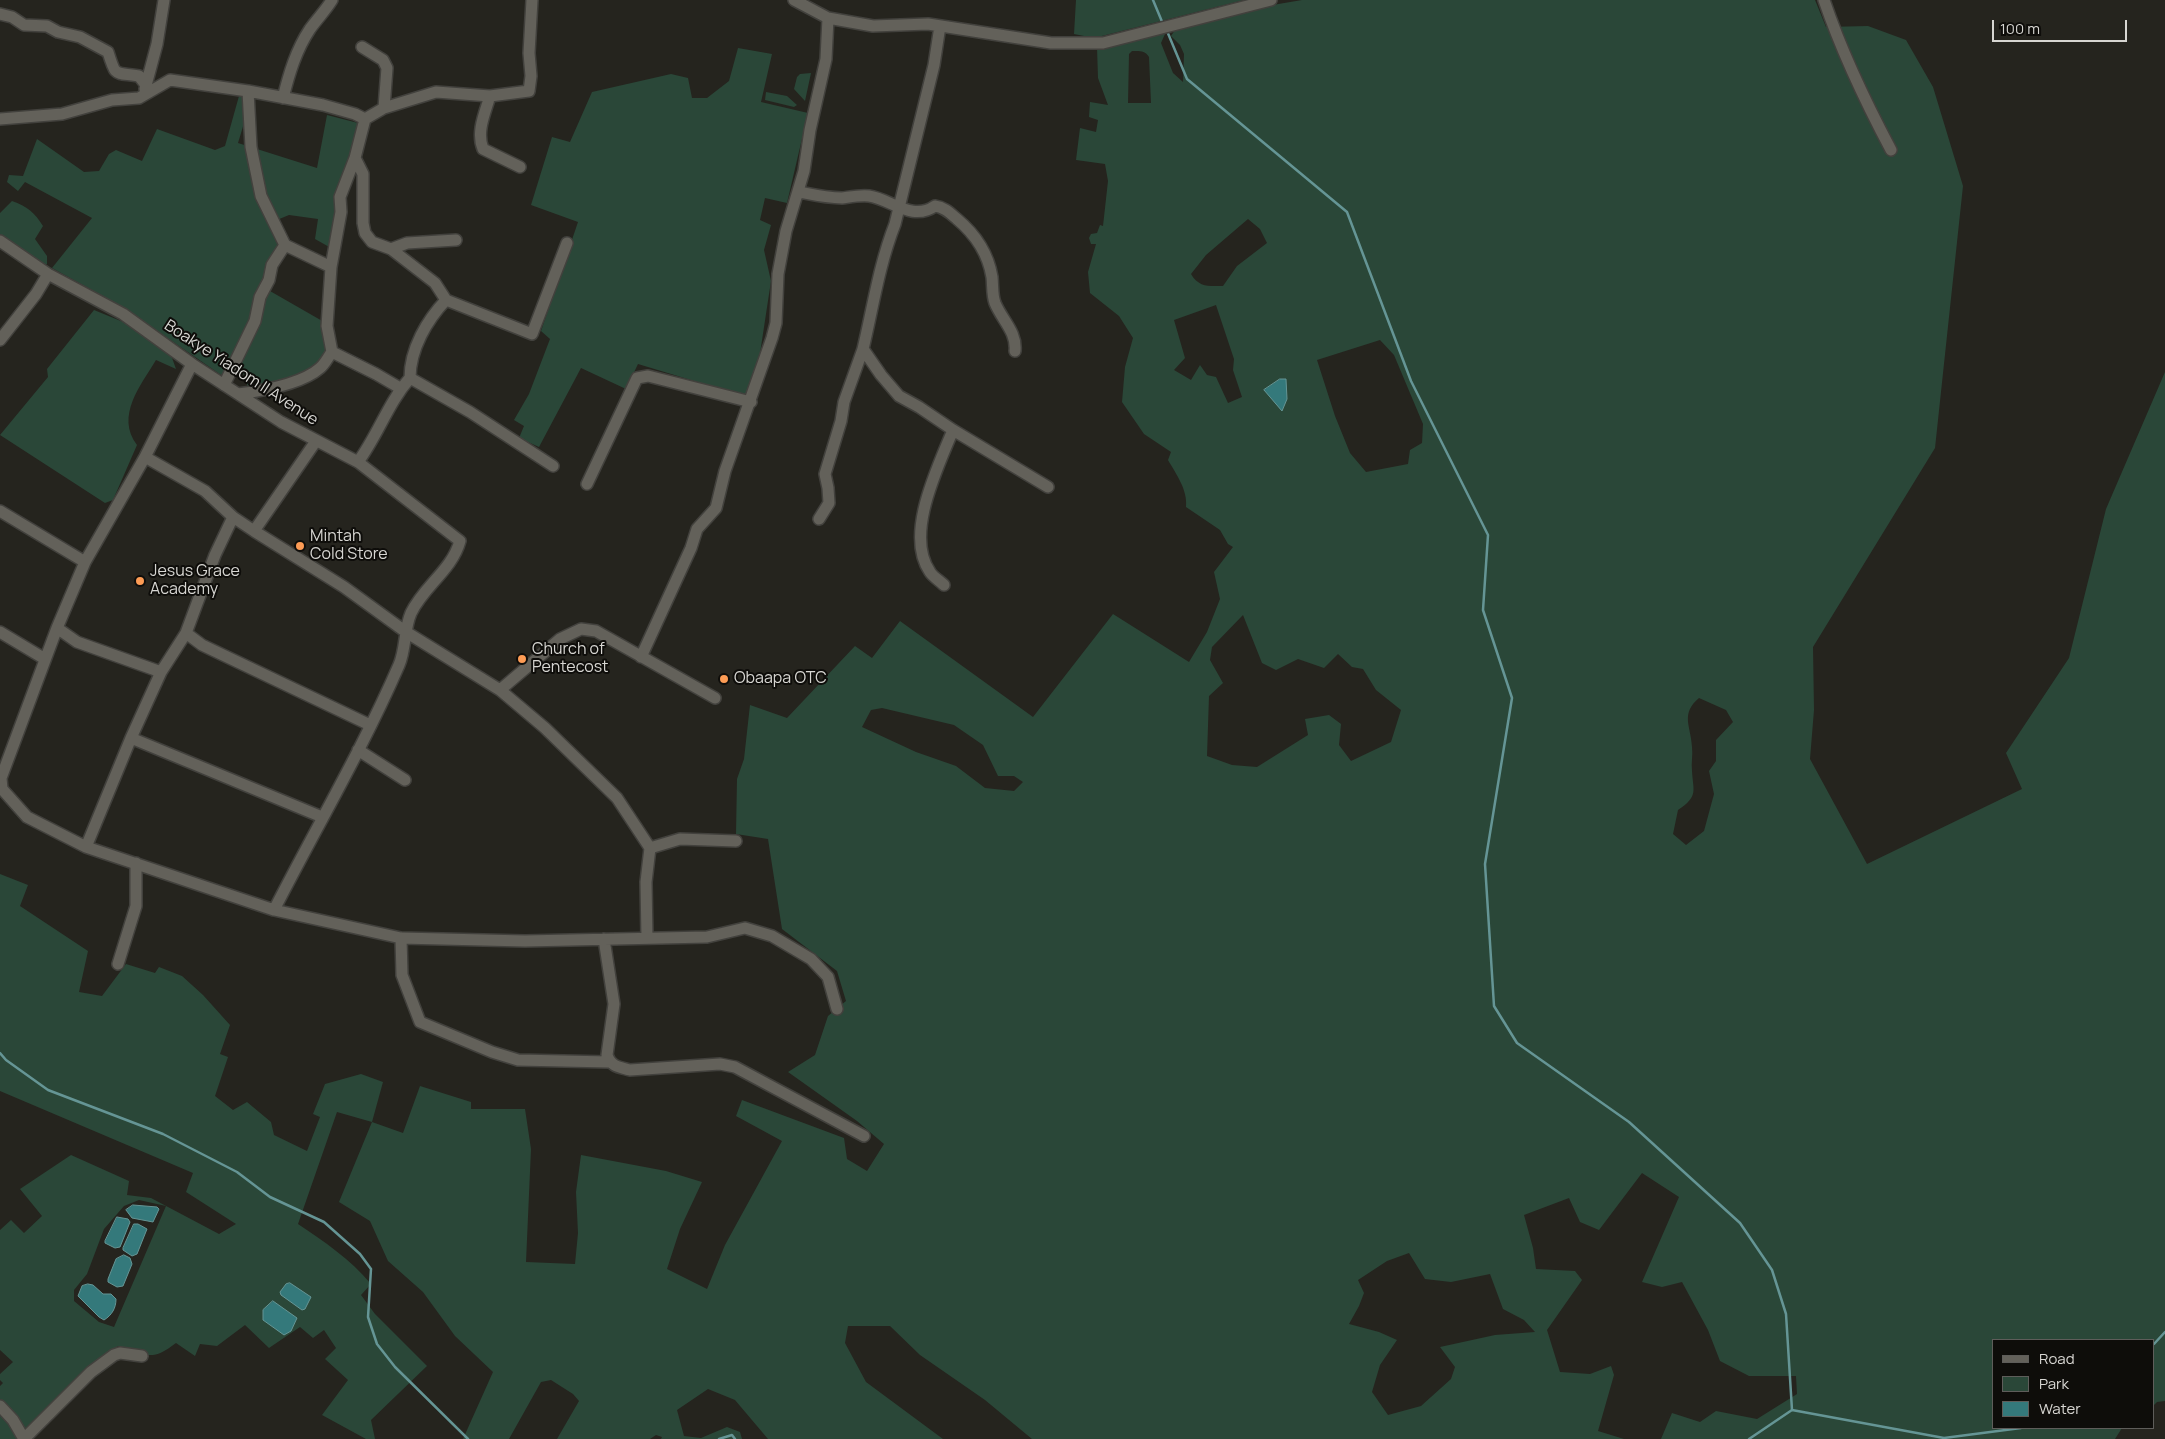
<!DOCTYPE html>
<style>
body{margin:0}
#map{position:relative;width:2165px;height:1439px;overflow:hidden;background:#25241e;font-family:Manrope,sans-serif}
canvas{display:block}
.legend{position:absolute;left:1992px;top:1339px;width:162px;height:90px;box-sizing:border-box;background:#0e0d0a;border:1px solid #5e5d5a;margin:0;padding:6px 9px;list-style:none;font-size:15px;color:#d7d6d2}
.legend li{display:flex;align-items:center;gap:10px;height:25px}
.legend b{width:25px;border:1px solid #5e5d5a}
.scale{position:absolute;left:1992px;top:20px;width:135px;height:22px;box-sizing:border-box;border:2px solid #d7d6d2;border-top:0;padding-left:6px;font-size:15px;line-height:18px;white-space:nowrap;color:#d7d6d2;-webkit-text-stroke:4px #0e0d0a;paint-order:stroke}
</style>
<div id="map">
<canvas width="2165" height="1439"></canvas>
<ul class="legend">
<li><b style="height:6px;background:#63615a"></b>Road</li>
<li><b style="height:14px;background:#2a4738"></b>Park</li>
<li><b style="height:14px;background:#34797b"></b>Water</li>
</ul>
<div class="scale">100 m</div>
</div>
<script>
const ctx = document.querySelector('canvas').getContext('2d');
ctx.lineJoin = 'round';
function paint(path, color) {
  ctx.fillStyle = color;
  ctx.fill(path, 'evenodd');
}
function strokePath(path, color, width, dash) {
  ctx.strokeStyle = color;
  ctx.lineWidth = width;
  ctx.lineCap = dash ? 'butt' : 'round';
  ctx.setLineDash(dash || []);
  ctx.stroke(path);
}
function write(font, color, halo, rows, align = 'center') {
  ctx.font = font + ' Manrope,sans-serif';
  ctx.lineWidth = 4;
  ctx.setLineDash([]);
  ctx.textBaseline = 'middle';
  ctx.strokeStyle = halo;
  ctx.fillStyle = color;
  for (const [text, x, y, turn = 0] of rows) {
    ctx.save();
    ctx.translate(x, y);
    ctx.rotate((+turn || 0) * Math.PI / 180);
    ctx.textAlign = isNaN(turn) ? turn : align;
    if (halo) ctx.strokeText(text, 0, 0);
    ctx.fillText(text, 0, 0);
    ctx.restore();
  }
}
const green = new Path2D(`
 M1076,0H1244L1094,38L1074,34Z
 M1302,0H1815L1826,27L1868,26L1906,40L1933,87L1963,186L1935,448L1813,647L1814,710L1810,759L1867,864L2022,789L2006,753L2069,658L2106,509L2165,372V1401L2157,1402L2154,1405V1340H1994V1428H2122L2115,1439H1661L1672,1413L1700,1422L1716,1411L1757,1419L1797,1394L1796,1376H1749L1720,1361L1708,1330L1682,1282L1662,1287L1642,1282L1679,1197L1642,1173L1599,1230L1580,1222L1569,1198L1524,1215L1533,1248L1536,1269L1575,1271L1582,1280L1547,1330L1560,1372L1590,1374L1611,1366L1614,1375L1598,1431L1624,1439H1032L985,1400L920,1355L890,1326H848L845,1343L866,1382L943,1439H768L735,1400L708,1389L677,1410L684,1436L701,1438L727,1427L740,1432L742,1439H661L662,1437L656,1435L650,1439H557L579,1401L573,1394L551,1380L541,1382L509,1439H463L493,1372L455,1336L423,1292L388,1261L370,1221L339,1202L372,1122L337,1112L298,1224C325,1242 350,1259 371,1284L361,1295L375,1314L427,1366L371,1420L375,1439H366L322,1415L348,1380L325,1359L336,1348L324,1330L313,1338L300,1327L269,1348L245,1325L217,1346L200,1344L195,1356L176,1343C150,1363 147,1354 118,1346L92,1365L25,1432L0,1399V1386L3,1383L0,1380V1374L13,1362L0,1350V1230L11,1220L24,1233L42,1216L20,1189L71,1155L129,1181L127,1195L151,1198L219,1234L236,1224L186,1192L193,1173L0,1091V874L28,885L20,906L88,951L79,992L102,996L126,964L155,973L159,967L182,976L203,995L230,1025L220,1054L228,1057L215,1096L233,1110L247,1102L271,1122L274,1135L307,1151L320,1117L313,1114L325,1084L361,1074L383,1082L372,1122L403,1133L420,1086L471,1102V1109H525L531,1149L526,1262L575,1264L578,1233L576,1192L581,1155L666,1171L702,1182L680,1229L667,1269L707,1289L725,1245L782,1141L736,1116L742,1100L844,1138L847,1159L867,1171L884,1144L857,1121L788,1072L815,1055L828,1016L846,1001L837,971L782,929L768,839L736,834L737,779L744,759L750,705L787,718L855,646L872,658L900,621L1033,717L1113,614L1189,662L1207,632L1220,599L1214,572L1233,547L1228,544L1220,530L1186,507C1188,490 1176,474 1168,460L1171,452L1144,434L1122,402L1125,367L1133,338L1119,316L1090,293L1088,272L1096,244H1091L1089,238L1091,234L1097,233L1100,225L1103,226L1108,181L1105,164L1076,160L1080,128L1096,132L1098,120L1089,117L1090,102L1108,105L1098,78L1097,47L1160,31L1165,34L1161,43L1173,73L1183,82L1184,54L1180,45L1171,36L1177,27L1249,9ZM1132,51C1139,51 1145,50 1149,57L1151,103H1128L1129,54ZM1248,219L1260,229L1267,243L1237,266L1223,286C1210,286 1199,288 1191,274L1206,255ZM1216,305L1234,359L1233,370L1242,397L1228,403L1216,377L1207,375L1200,365L1191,380L1174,370L1185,358L1174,320ZM1380,340L1394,355L1423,424L1422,443L1410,450L1408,464L1366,472L1350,453L1335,416L1317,360ZM1243,615L1262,663L1276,670L1298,659L1324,668L1338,654L1352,667L1363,669L1376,690L1401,710L1391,742L1351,761L1339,745L1341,724L1329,715L1305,719L1308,735L1257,767L1232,765L1207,756L1209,696L1223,683L1210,660L1212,647ZM1699,698L1726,710L1733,722L1716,740V761L1709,771L1714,794L1704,831L1686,845L1673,834L1678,810C1699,796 1693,791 1692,771C1691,763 1693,755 1692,747C1691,726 1680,714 1699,698ZM882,708L954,725L983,745L998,776H1014L1023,782L1014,791L985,788L956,766L916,752L862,727L871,710ZM139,1200L166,1206L114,1327L99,1322L74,1301V1290L87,1274L104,1229L124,1206ZM1409,1253L1425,1279L1451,1282L1490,1274L1503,1309L1524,1320L1535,1332L1495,1335L1440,1347L1455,1367L1451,1379L1421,1406L1388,1415L1372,1392L1380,1365L1397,1340L1379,1332L1349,1324L1359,1306L1364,1293L1358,1280L1387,1261Z
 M738,48L772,54L761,102L808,113L787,203L765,198L760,220L771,225L764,250L771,281L759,360L747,397L638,364L626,389L581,368L539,447L519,438L524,426L514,420L529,394L550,339L541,331L578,222L531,205L552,137L570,142L592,92L671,74L688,78L692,98H707L729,81Z
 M811,73L805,101L794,89L797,77L800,74Z
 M766,92L787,96L797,105L794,107L765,100Z
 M239,96L251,100L238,143L317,168L327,115L358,123C350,165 338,206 331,248L315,239L318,219L289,215L272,222L284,249L270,291L331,326C330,333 330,343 327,349C311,379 279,381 249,390L244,375L237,368L224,377L121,306L52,268L92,218L25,182L18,191L7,182L9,175L23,176L37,139L84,172L99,171L109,154L116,150L142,161L157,129L215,150L225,146Z
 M12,201C27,206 35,213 43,226L35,239L47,256V264L43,266L0,239V213Z
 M94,310L133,326L171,355L176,369L156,360C141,385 115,416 137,445L113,500L105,503L0,435L48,377L47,369Z
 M0,1415L15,1430L19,1439H0Z`);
const water = new Path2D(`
 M1280,379H1286L1287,399L1282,411L1264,390Z
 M133,1205L157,1207L159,1209L153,1222L132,1218L126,1210Z
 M117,1217L128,1219L130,1222L120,1247L115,1248L105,1243V1241Z
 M134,1224H138L147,1229L137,1254L132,1256L123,1250V1248Z
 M124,1255L130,1258L132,1264L123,1286L117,1287L108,1282V1279L116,1259Z
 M290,1283L311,1297L305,1309L302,1310L281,1295L280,1292L286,1284Z
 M88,1284L93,1285L103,1294H111L116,1299C116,1308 112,1315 104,1320L99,1317L78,1296L82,1286Z
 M273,1301L297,1318L291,1331L284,1335L263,1320V1310Z`);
const stream = new Path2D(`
 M1153,0L1163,24
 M1167,31L1187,79L1347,212L1411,381L1488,535L1483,610L1512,698L1485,864L1494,1006L1517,1043L1629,1122L1740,1223L1772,1270L1786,1314L1792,1410
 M0,1053L6,1060L48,1090L163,1134L237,1172L270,1197L324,1222L360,1254L371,1269L368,1317L377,1344L395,1367L468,1439
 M2154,1344L2165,1332
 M719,1439L732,1435L735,1439
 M1749,1439L1792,1410L1944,1438L2021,1428`);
const minor = new Path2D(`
 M794,0L828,18L873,26L928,24L1051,43H1103L1271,0
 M1824,0C1842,53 1865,101 1891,150
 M0,14L12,17L24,25L47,26L58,32L80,37L108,52C116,78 114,72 139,76L146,85
 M940,26L934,65L895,224C879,265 873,307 863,349L881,375L899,396L919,407L953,430L1048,487
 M362,47L383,60L387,68L384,108
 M145,89L157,44L164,0
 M248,91L251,147L261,196L285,245L331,267L341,212L340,197L355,158
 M490,96C485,113 476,132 483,149L520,167
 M283,98C289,74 296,50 310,29C317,19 326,10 332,0
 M0,119L62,114L112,100L139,98L170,80L248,91L323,105L355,114L365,119L384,108L436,92L490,96L529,91L531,76L529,53L532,0
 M365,119L355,158L363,174V223L365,233L372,242L391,249L435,283L446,300L532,334L567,243
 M799,192C814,195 827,198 842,198C850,197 860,195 869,196C891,199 912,222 935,206C944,207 950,213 957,219C975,234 988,253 992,277C993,286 992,295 995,303C1002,320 1017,332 1015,351
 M0,241L48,274L123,314L192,364L281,422L358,462L460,541C452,570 424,586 411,613C404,629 406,649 399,665C363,748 316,828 274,910
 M391,249L407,243L456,240
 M331,267L327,326L332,352L376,374L400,388
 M0,340L36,294L48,274
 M192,364L145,457L85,562L57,628L1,778L2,789L27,817L86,847L274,910L401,938L525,941L707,937L745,928L772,936L811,959L828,977L837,1009
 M410,378L470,412L553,466
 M224,385L255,321L260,297L269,280L272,265L285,245
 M238,394C261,391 302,384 320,368C325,364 328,357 332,352
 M145,457L205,491L233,517L254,531L344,587L406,632L500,690L545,728L617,798L650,848L646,882L647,938
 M358,462C378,435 388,403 410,378C410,349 427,320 446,300
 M587,484L637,378L648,376L751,402
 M0,511L85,562
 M819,519L829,503L828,488L825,474L841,421L844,402L863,349
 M254,531L316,441
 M944,585C940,581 933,577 930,572C904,535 938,467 953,430
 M57,628L77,642L161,672
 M0,632L45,659
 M186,633L202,645L370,725
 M641,657L691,548L697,529L716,508L725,471L772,338L776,323L778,274L786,231L804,171L810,130L826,59L828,18
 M500,690L560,639L581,629L596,631L715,698
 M131,738L322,817
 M358,750L405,780
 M86,847L131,738L161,672L186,633L215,555L233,517
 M650,848L680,839L736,841
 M401,938L402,975L420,1022L492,1052L518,1060L609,1062
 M604,939L614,1004L607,1055C611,1067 619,1067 630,1070L720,1064L735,1067L864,1136
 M118,964L136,906V863
 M0,1406L13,1420L24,1439
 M24,1439L91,1372L114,1355L120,1353L142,1356`);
const markers = [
 [300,546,5,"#fd9c55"],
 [140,581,5,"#fd9c55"],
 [522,659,5,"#fd9c55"],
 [724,679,5,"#fd9c55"]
];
const streetNames = [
 ["Boakye Yiadom II Avenue",241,373,33]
];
const poiNames = [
 ["Mintah",310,537],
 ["Cold Store",310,555],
 ["Jesus Grace",150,572],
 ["Academy",150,590],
 ["Church of",532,650],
 ["Pentecost",532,668],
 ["Obaapa OTC",734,679]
];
paint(green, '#2a4738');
paint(water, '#34797b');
strokePath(water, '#659595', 1);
strokePath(stream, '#659595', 2.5);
strokePath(minor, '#42413d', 14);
strokePath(minor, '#63615a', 11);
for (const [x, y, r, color] of markers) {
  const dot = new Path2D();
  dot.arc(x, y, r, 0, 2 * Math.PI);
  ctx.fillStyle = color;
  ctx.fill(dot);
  strokePath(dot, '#0e0d0a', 2);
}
write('16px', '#d7d6d2', '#0e0d0a', streetNames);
write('16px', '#d7d6d2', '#0e0d0a', poiNames, 'left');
</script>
